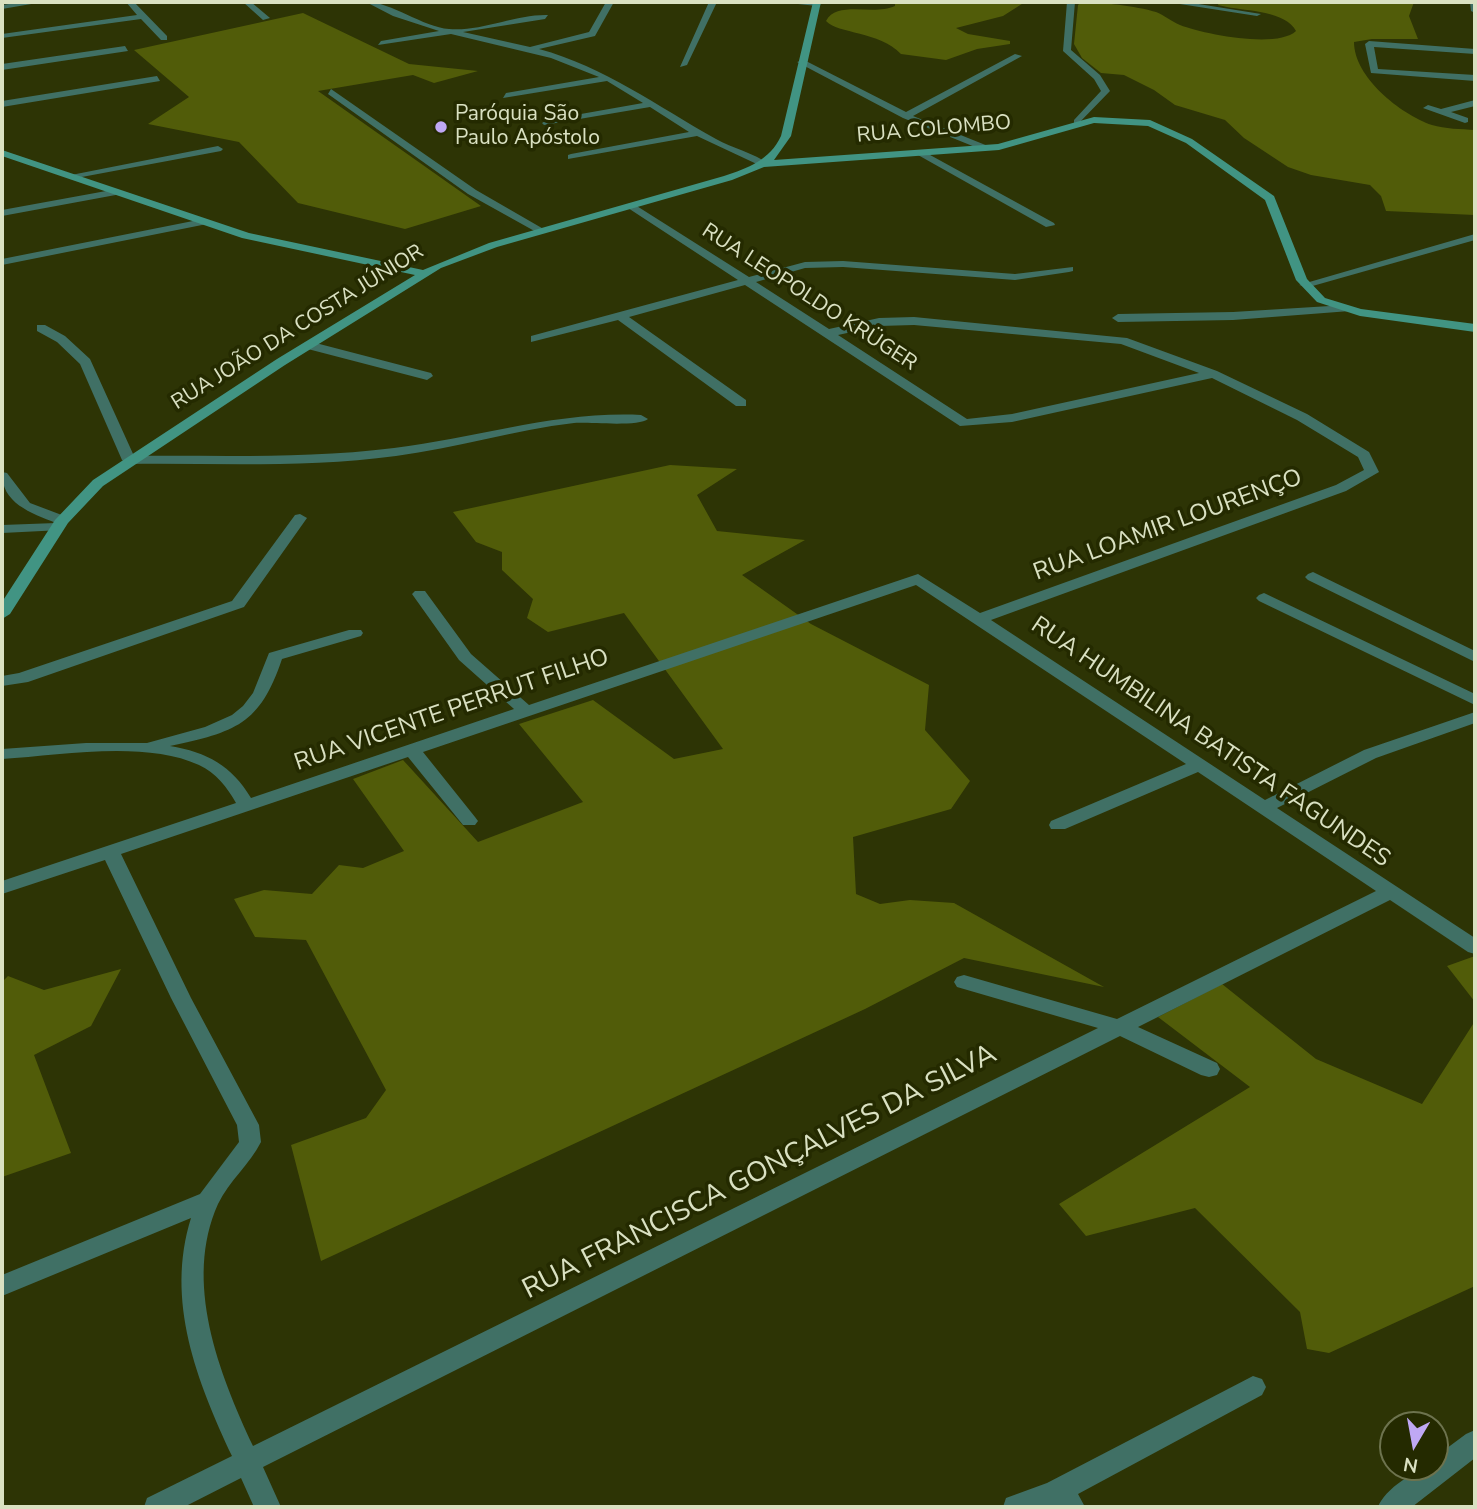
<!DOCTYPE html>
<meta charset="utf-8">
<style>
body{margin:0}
#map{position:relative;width:1477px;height:1509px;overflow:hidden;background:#2d3405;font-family:"Nunito Sans",sans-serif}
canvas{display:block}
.frame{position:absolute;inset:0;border:4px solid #dae1c2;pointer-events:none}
.north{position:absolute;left:1379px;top:1411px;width:70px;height:70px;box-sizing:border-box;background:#242a00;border:2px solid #6d734e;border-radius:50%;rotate:190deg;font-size:19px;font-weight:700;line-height:28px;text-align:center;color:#dae1c2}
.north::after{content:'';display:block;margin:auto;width:24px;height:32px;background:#bfa8f4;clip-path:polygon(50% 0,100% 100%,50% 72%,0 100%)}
</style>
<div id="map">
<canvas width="1477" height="1509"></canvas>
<div class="frame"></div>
<div class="north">N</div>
</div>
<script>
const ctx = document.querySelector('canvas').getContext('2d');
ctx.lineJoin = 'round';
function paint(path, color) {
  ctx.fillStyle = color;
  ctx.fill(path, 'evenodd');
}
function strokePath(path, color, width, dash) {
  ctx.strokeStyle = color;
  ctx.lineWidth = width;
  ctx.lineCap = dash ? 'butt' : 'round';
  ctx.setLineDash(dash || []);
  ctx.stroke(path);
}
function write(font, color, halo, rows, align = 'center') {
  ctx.font = font + ' "Nunito Sans",sans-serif';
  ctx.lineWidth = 7;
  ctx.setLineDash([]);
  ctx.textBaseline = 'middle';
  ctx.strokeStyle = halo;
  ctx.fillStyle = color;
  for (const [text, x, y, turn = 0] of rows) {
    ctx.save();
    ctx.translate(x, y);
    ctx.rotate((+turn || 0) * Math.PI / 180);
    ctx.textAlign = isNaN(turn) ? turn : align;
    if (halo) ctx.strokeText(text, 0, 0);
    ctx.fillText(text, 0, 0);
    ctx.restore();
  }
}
const forest = new Path2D(`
 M895,2H1025L1003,16L956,28L968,34L1010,41V44L977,49L946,60L901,54C879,31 838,34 826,21C837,0 874,16 895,6Z
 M1081,2C1101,2 1136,6 1156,12C1164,15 1171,21 1180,25C1203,34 1277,49 1296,31C1286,11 1247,11 1227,7L1218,5L1219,2H1414L1409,16L1418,39H1372L1354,42C1354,77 1400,114 1432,125C1445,129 1461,129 1475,130V215L1386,211L1381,196L1370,185L1311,175L1288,167L1244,138L1225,120L1175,105L1154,90L1124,75L1101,73L1082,58L1074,44L1078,5Z
 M303,13L409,64L478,71L434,83L413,75L318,91L481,206L405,229L298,203L239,142L148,124L189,97L134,50Z
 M670,465L737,469L697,495L717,531L805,540L742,575L811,624L929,685L925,730L970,781L951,809L853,837L856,894L880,904L910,900L954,903L1104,987L964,958L865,1009L321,1261L291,1145L366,1118L386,1090L306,940L255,937L234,899L264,890L312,894L339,865L363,868L404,851L353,779L403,760L478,842L583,802L519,724L593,700L674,759L723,749L624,613L548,632L527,618L533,599L502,570V552L476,542L453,512Z
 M1475,956V1002L1447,966Z
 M121,969L91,1026L34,1055L71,1153L2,1177V982L8,976L44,990Z
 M1222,984L1316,1059L1422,1104L1475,1021V1286L1329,1353L1307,1349L1300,1312L1195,1208L1086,1236L1059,1204L1250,1087L1158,1017Z`);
const street = new Path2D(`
 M23,2H43L2,9V5Z
 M126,2H134L167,36V40H161L141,19L2,38V34L137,15Z
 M243,2H251L270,18L263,20Z
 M366,2C389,1 423,27 449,29C480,32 517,14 548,15L545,19L463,32L530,47L589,32L606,2H614L595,36L539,49C605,67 657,106 716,139C732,148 754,153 769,164L761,166L697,136L568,159V155L571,154L689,132L650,107L544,125L542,123L547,120L643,103L607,81L503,98L506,93L599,77L551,58L451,34L378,45L381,41L439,31L393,16Z
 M709,2H717L687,65L680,67Z
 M779,2H817L821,4L817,6Z
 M1067,2H1075L1071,50L1100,75L1110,91L1077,125L1074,124V120L1101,91L1094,79L1063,51Z
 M1167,2H1186L1261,14L1257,16Z
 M1470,2H1475V13L1471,11Z
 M1369,41L1475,49V54L1374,47L1378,69L1475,75V81L1371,73L1365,44Z
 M125,46L128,51L2,70V64Z
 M1015,54L1022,56L913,116L988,146L990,148L985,151L903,118L797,62L804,60L906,112Z
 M157,76L160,81L2,107V101Z
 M331,89L476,190L547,231L538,233L468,194L328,94Z
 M1475,100V106L1451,112L1468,118V122L1465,123L1423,108L1428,105L1441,109Z
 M218,146L223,149L221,151L71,179L66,176Z
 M921,150L1054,223L1055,225L1046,227L918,155L916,153Z
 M117,189L122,192L121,194L2,216V210Z
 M632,203L749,277L805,262L843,261L1015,274L1073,267V271L1069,272L1015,280L843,267L805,268L756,282L829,329L879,318L914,317L1127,338L1217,371L1307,414L1369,452L1379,472L1346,491L991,620L1265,800L1364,750L1475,712V723L1376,758L1277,808L1475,938V954L1468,952L1390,900L1138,1027L1217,1063L1220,1069L1217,1075L1209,1077L1201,1075L1120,1036L263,1467L281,1507H254L241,1478L184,1507H144L147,1498L232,1456C197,1381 165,1301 191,1218L2,1296V1275L200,1194L239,1142L237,1125L171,998L105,860L2,894V881L236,803C227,787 216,773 199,765C146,740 60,755 2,759V749L86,743H147L205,727L232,715L243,706L253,693L269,653L349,630H361L363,633L361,636L282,659C260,725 235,732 170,746C207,752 232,766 251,798L514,709L459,660L412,594L415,591H425L471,654L529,705L918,574L980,613L1336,485L1364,470L1358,457L1297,420L1212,378L1012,422L960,426L745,285L629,317L746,400V406H736L618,320L531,342V336L738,280L628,208V204ZM914,325L1121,344L1199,373L1012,414L967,419L838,335L879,326ZM916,585L1186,764L1051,821L1049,825L1051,829H1065L1198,772L1376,891L1117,1019L964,975L957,977L954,982L957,987L1098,1028L253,1446C219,1373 183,1282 218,1204C229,1181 250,1164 261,1142L259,1125L191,998L121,854L408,757L463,825H475L478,821L475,817L423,752Z
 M203,219L208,222L207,224L2,265V259Z
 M1475,234V240L1309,287L1299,285Z
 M1346,305L1350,307V311L1233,320L1118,322L1112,318L1118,314L1233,312Z
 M37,325H45L65,336L90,359L134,456C221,455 308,459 394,448C478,438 556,411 641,415L648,419C639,427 590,422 574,423C514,430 456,448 396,456C308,468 218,463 129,464L122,460L80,364L57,342L37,331Z
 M308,341L431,373L433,376L427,380L304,348L302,345Z
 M2,472L7,473L30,503L67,517L69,520L62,524V530L2,533V525L56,523C31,513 1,503 2,472Z
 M300,514L307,518L244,607L28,682L2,686V676L19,673L232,601L295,515Z
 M1313,572L1475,651V662L1308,580L1305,577L1308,574Z
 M1264,593L1475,694V705L1259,601L1256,598L1259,595Z
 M1253,1376L1262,1379L1266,1387L1262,1395L1078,1494L1085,1507H1003L1006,1498L1047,1483Z
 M1475,1430V1458L1412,1507H1378C1384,1490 1417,1467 1435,1467V1457L1466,1434Z`);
const secondary = new Path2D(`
 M813,2H821L791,136L774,160L998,144L1094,117L1150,120L1192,139L1274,196L1307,279L1325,298L1361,309L1475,324V332L1360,316L1317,302L1296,280L1265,200L1186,143L1148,126L1094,123L999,150L764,167L732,180L497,247L441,268L285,365L103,486L68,523L10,614L2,619V602L55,520L93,480L277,359L415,275L242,238L2,156V150L249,233L423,270L489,243L724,176C748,168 770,160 781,136Z`);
const markers = [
 [441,127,7,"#bfa8f4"]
];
const farPoinames = [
 ["Paróquia São",455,115],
 ["Paulo Apóstolo",455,139]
];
const farStreetnames = [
 ["RUA COLOMBO",934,130,-5],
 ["RUA LEOPOLDO KRÜGER",809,298,33],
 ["RUA JOÃO DA COSTA JÚNIOR",298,328,-32]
];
const streetNames = [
 ["RUA LOAMIR LOURENÇO",1168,526,-20],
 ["RUA VICENTE PERRUT FILHO",452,711,-19],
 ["RUA HUMBILINA BATISTA FAGUNDES",1210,743,34]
];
const nearStreetnames = [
 ["RUA FRANCISCA GONÇALVES DA SILVA",760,1173,-27]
];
paint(forest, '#515c09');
paint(street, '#407065');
paint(secondary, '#419483');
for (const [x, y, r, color] of markers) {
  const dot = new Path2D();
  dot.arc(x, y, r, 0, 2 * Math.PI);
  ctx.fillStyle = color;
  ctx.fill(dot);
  strokePath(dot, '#242a00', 2.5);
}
write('21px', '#dae1c2', '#242a00', farPoinames, 'left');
write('21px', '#dae1c2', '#242a00', farStreetnames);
write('24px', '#dae1c2', '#242a00', streetNames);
write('28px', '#dae1c2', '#242a00', nearStreetnames);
</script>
